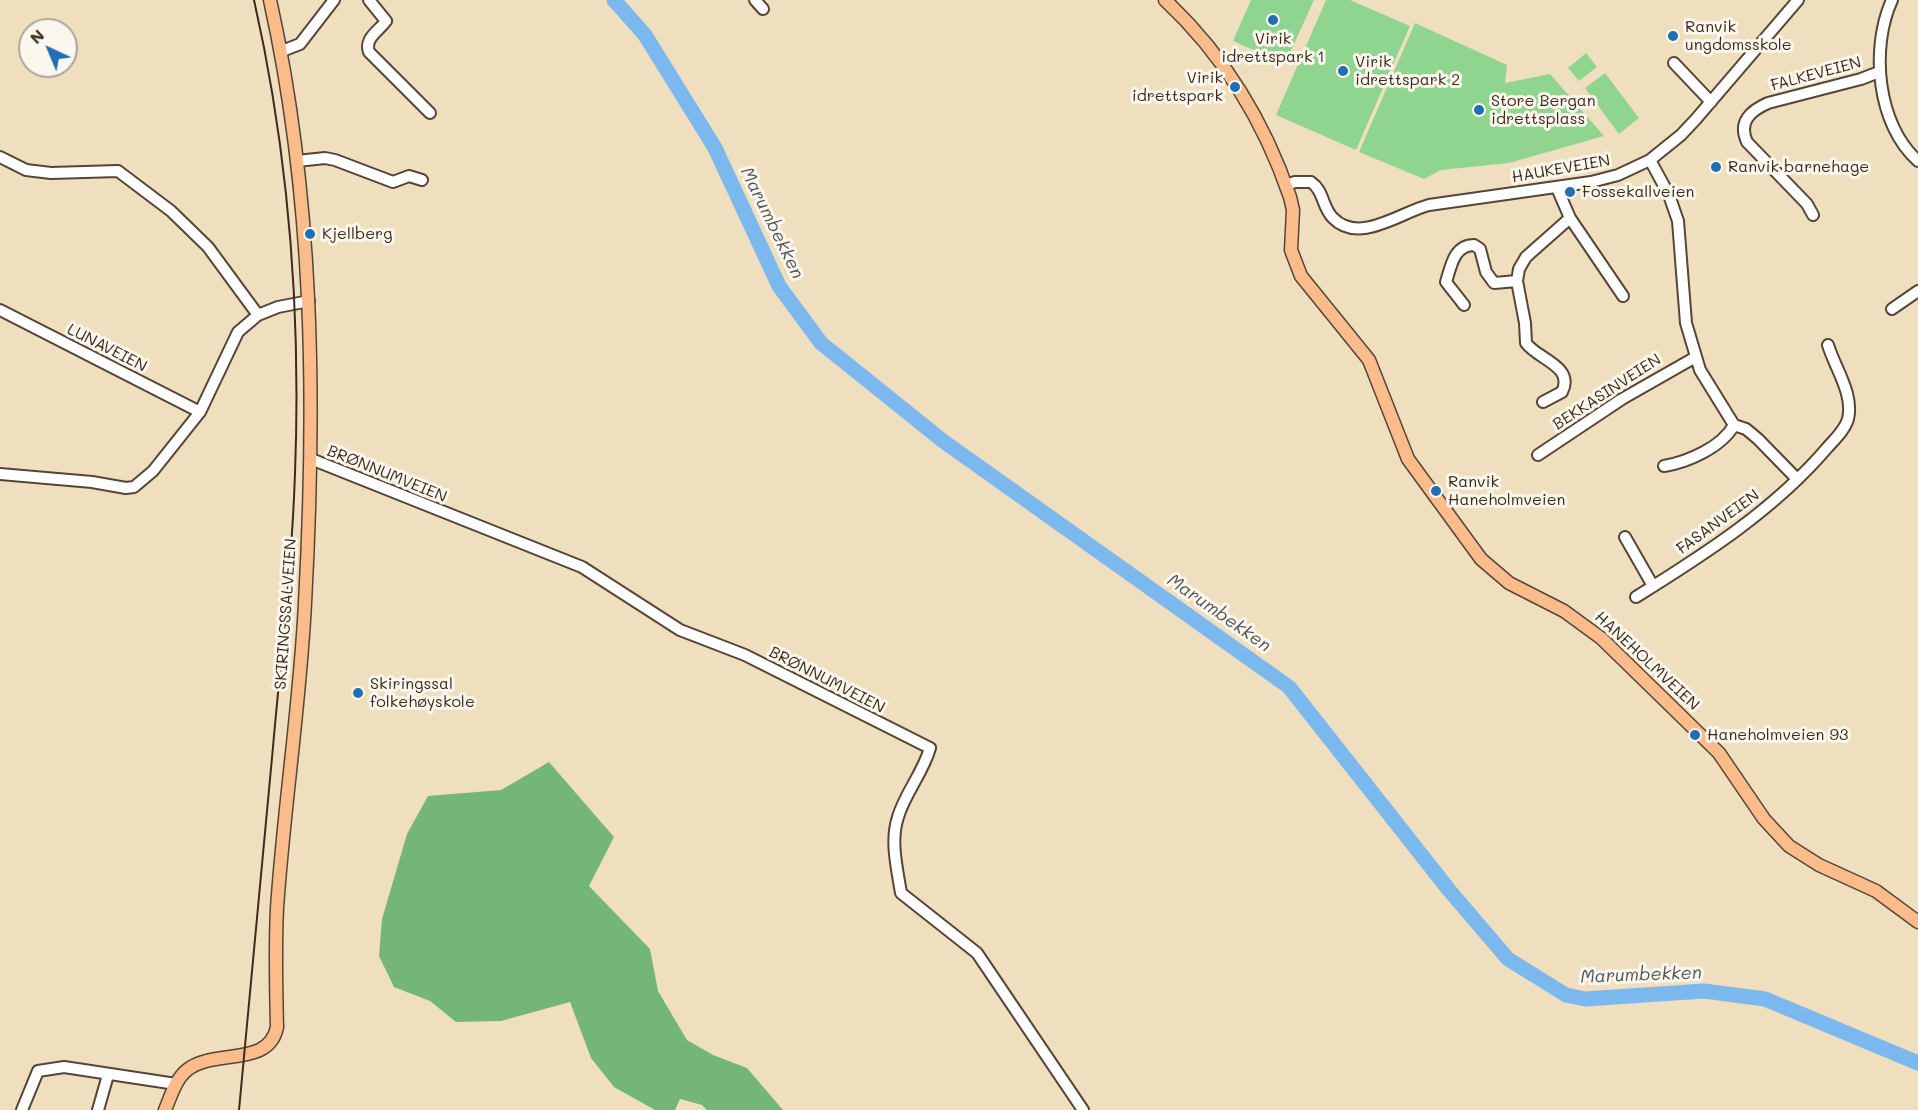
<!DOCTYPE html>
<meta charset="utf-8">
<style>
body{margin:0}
#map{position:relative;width:1918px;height:1110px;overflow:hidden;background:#f0dfbf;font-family:Mali,sans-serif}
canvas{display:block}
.north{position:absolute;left:18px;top:18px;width:60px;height:60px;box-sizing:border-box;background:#fbf7ec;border:2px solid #aea59a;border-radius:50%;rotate:316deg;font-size:16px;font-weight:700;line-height:24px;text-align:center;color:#3b2a1e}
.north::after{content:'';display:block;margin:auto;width:21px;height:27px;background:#1f6fb2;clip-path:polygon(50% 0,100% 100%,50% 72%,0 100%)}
</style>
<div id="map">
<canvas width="1918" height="1110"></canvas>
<div class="north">N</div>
</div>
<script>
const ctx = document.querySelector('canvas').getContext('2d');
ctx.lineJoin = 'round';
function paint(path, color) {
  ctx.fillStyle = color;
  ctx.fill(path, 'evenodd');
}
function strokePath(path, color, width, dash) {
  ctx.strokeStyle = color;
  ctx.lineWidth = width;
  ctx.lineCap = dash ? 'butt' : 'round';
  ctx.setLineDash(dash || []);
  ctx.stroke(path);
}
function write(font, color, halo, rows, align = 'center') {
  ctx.font = font + ' Mali,sans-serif';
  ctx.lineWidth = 6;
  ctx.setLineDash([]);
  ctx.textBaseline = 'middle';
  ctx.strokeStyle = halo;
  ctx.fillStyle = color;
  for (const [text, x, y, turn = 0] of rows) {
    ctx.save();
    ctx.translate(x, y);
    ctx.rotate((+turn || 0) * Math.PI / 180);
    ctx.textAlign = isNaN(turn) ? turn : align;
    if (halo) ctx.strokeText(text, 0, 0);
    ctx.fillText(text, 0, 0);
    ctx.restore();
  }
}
const green = new Path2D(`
 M1251,0H1314L1285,64L1233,41Z
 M1326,0H1350L1410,26L1356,150L1276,115Z
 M1415,23L1507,65L1505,83L1550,74L1604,136L1509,163L1441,170L1424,179L1359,152Z
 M1586,53L1597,67L1579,81L1568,68Z
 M1605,73L1639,118L1619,134L1585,88Z`);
const forest = new Path2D(`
 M549,762L614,837L589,886L650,949L658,991L687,1040L713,1055L747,1068L783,1110H707L702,1105L680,1099L675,1110H655L614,1087L591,1058L570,1002L501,1021L456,1022L430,1001L394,987L379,956L382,919L407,834L428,796L501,790Z`);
const river = new Path2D(`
 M614,0L645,35L715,148L779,286L821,343L943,441L1289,687L1449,890L1508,959L1566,995L1585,999L1704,991L1765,999L1918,1063`);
const minor = new Path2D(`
 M369,0L386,21C379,31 364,38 369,52L430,113
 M755,0L763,9
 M1892,0C1870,48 1877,125 1918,161
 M282,51L300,44L334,0
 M1674,63L1711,102
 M0,157L26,170L51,173L118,171L171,211L208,247L258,315
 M1650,160L1669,195L1678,221L1686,323L1700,370L1734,425L1746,429L1758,439L1797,479
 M297,161L325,158L335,160L393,182L409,176L422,180
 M1286,185L1295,182H1311C1324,191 1322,207 1333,218C1359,245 1401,212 1429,205L1591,182L1618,175L1650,160L1681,135L1696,119L1798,0
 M1557,188L1570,218L1623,296
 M1813,215L1807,204L1747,142C1738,122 1750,111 1768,103L1861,79L1879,72
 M1464,305L1446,282C1451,266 1454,245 1474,245L1480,249L1486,272L1494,283L1517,281
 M1892,309L1918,291
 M0,310L200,412
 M1543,402L1562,392C1575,366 1537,359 1526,343L1525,323L1517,281L1519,269L1526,257L1570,218
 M1538,455L1622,399L1694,358
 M311,459L582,567L680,630L745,655L930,748C923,773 905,793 898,817C890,841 897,868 901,893L977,953L1083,1110
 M1664,466C1688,462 1722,447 1734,425
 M0,474L92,482L126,488L134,487L153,471L200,412L238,332L258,315L278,307L309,301
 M1625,537L1653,586
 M1636,597C1705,554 1774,510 1827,448C1834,440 1845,430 1848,419C1854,394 1835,368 1828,345
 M22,1110L38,1071L64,1067L176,1084
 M98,1110L108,1075`);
const major = new Path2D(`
 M1165,0C1223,54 1264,121 1290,197L1293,210L1291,250L1301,276L1369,360L1408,459L1481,559L1509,583L1564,611L1601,638L1719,753L1764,819L1789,846L1819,865L1876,891L1918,922
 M165,1110C171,1096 175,1080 187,1070C214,1048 269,1068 277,1027C276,988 275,948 277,908C284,806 300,705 305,603C316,402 314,198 270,0`);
const rail = new Path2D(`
 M239,1110C250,989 261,868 273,747C281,656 292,565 295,473C301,315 289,155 254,0`);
const markers = [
 [1273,20,6,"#1f6fb2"],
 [1673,36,6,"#1f6fb2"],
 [1343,71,6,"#1f6fb2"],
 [1235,87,6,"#1f6fb2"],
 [1479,110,6,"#1f6fb2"],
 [1716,167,6,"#1f6fb2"],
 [1570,192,6,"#1f6fb2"],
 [310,234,6,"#1f6fb2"],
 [1436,491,6,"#1f6fb2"],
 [358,693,6,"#1f6fb2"],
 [1695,735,6,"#1f6fb2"]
];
const poiNames = [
 ["Ranvik",1685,27],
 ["ungdomsskole",1685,45],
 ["Virik",1273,39,"center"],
 ["idrettspark 1",1273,57,"center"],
 ["Virik",1355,62],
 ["idrettspark 2",1355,80],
 ["Virik",1223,78,"right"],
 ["idrettspark",1223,96,"right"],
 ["Store Bergan",1491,101],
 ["idrettsplass",1491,119],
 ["Ranvik barnehage",1728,167],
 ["Fossekallveien",1582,192],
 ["Kjellberg",322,234],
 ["Ranvik",1448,482],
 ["Haneholmveien",1448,500],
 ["Skiringssal",370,684],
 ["folkehøyskole",370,702],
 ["Haneholmveien 93",1707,735]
];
const streetNames = [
 ["FALKEVEIEN",1816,74,-15],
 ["HAUKEVEIEN",1561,169,-10],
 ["LUNAVEIEN",107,348,27],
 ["BEKKASINVEIEN",1607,392,-33],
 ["BRØNNUMVEIEN",387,474,22],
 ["FASANVEIEN",1718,522,-36],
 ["SKIRINGSSALVEIEN",286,614,-86],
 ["HANEHOLMVEIEN",1647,661,43],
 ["BRØNNUMVEIEN",827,680,27]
];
const waterNames = [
 ["Marumbekken",772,223,64],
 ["Marumbekken",1219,613,35],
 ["Marumbekken",1641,975,-2]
];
paint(green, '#90d58f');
paint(forest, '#74b67a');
strokePath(river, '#7ab8ee', 15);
strokePath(minor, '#564536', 14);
strokePath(major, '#564536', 15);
strokePath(minor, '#fff', 10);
strokePath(major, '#f9bc8a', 12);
strokePath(rail, '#3b2a1e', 2);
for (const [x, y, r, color] of markers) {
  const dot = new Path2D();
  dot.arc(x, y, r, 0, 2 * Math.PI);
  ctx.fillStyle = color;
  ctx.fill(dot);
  strokePath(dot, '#fbf7ec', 2);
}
write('16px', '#3b2a1e', '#fbf7ec', poiNames, 'left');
write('16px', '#3b2a1e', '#fbf7ec', streetNames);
write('italic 18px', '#4e555c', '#fbf7ec', waterNames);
</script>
